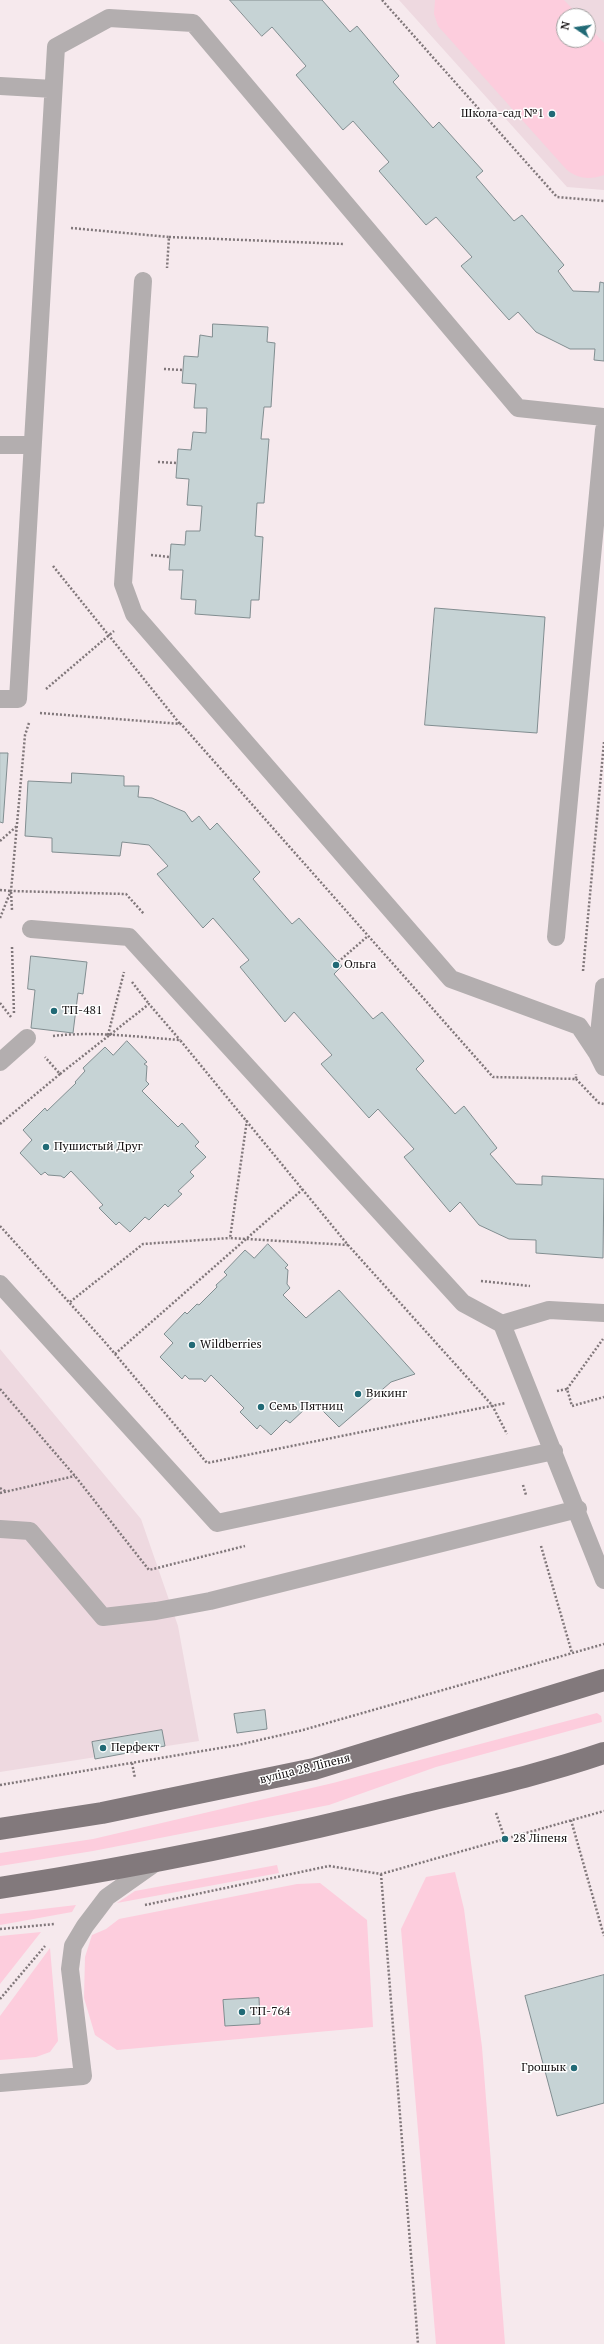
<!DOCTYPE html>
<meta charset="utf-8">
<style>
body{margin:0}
#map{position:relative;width:604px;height:2344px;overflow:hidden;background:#f6e9ed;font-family:"PT Serif",serif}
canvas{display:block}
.north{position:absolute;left:556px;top:8px;width:40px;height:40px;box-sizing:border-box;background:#fff;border:1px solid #a19f9f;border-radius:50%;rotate:283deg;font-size:11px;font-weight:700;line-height:16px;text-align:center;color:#130f10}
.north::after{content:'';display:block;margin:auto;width:14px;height:18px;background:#216a76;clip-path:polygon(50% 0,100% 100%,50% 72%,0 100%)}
</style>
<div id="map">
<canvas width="604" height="2344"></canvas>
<div class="north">N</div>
</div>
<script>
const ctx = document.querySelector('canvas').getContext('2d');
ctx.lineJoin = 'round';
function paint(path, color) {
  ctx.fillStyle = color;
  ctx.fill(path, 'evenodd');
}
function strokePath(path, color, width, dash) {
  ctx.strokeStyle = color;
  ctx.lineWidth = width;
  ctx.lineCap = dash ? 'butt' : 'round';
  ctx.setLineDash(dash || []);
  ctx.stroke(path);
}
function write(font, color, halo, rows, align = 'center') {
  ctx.font = font + ' "PT Serif",serif';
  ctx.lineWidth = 3;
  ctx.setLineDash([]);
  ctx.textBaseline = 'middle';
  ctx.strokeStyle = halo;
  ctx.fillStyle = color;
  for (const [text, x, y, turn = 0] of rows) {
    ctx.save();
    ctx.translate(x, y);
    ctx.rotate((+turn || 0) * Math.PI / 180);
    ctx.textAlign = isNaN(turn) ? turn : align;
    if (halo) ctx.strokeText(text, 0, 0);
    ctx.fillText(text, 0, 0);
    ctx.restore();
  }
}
const built = new Path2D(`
 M399,0H604V190L567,187ZM564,16H588V40H564Z
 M0,1349L141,1519L178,1626L199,1741L0,1772Z`);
const green = new Path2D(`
 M435,0H564L579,16H564V40H588V26L604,43V175C590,180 577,179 566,169L438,26L434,14Z
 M597,1713L601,1716L602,1722L436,1767L329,1805L93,1851L0,1866V1853L93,1839L333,1783Z
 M277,1865L279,1873L117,1903L135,1891Z
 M455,1872L464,1909L482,2047L505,2344H436L401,1929L426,1877Z
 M320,1883L367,1920L373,2027L117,2050L95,2035L84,1998L85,1957L92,1935L106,1929L119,1919L297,1884Z
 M76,1905L72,1912L0,1925V1914Z
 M41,1932L0,1984V1936Z
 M50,1948L58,2041L50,2052L36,2057L0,2060V2016Z`);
const building = new Path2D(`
 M230,0H322L350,32L357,26L399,76L393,82L433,128L439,122L483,171L476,177L514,221L522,215L564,265L558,271L573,291L599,292L600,282L604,283V361L594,360L595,349H570L536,332L518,312L509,320L461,266L472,257L436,217L426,225L379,171L389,162L353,121L343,130L296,75L306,66L272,27L262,36Z
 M213,324L268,327L267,342L275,343L271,407H264L261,439H269L264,503H257L255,536L263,537L259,600H251L250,618L195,614L196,600L181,599L183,570H169L171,544L185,545L186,531H200L202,506L187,505L189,479L176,478L178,449L191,450L193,432L206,433L207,408H194L196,384L182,383L184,356L198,357L200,335L212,337Z
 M435,608L545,617L537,733L425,725Z
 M0,753H8L3,823L0,822Z
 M72,773L124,776V786H139L138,797L152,798L185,812L192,822L199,816L210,830L217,823L260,872L253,879L292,924L299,918L342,966L334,974L373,1019L382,1012L424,1061L416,1069L455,1114L464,1106L497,1148L490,1154L516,1184L542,1185V1176L604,1179L603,1258L536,1253V1240L509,1239L479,1225L460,1202L450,1212L404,1157L414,1149L378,1109L369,1118L321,1064L332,1055L294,1012L285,1022L240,967L249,960L213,918L203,928L157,874L168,866L149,845L122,842L120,856L52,852V838L25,836L28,781L71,783Z
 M31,956L87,962L83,994L78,993L73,1033L31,1028L35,990L28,989Z
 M127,1041L147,1062L144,1064L147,1066L146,1081L149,1084L142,1091L178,1127L182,1123L199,1142L195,1146L206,1157L190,1172L194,1176L178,1191L182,1194L168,1207L165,1204L149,1220L145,1217L130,1232L119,1222L116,1225L99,1208L103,1205L71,1171L64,1178L61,1176L48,1175L45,1172L41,1175L20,1153L32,1140L23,1130L45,1108L47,1111L76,1083L75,1082L85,1071L83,1068L105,1047L113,1055Z
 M268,1244L288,1265L285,1268L288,1270L287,1284L290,1288L283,1295L306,1318L339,1290L415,1374L391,1382L339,1427L316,1404L309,1411L306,1408L290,1423L286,1420L271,1435L260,1425L257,1429L240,1412L244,1408L211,1375L205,1382L202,1379H189L185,1375L182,1379L160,1357L173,1343L164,1334L185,1312L187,1314L197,1304L199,1305L217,1287L216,1285L227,1275L224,1272L245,1250L254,1258Z
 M265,1710L267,1729L237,1733L234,1714Z
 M162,1730L165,1746L95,1759L92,1742Z
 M604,1975V2103L557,2116L525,1996Z
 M259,1998L260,2024L225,2026L223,2000Z`);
const path = new Path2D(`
 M382,0L557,197L604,201
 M71,228L169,237L167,268
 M169,237L344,244
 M164,369L183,370
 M158,462L177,463
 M151,555L170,557
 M53,566L180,724
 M46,689L114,631
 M40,713L181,724L493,1077L576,1079V1074
 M29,723L25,735L11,891L126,894L144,914
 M0,841L17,826
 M0,890L11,891L12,910
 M0,918L10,893
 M12,947L14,1014
 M338,962L368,936
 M583,971L604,742
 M132,982L149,1004
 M0,1003L11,1017
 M108,1035L124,972
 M53,1036C95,1031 138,1037 180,1040L348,1245L492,1405L507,1434
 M60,1074L149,1004L180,1040
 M576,1079L599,1103L604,1104
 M247,1120L230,1238L348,1245
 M0,1124L60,1074L45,1057
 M0,1226L104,1341L207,1463L506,1403
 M481,1281L530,1286
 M70,1302L143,1244L230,1238
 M115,1354L303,1189
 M0,1389L75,1476L149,1570L245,1546
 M567,1389L603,1339
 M557,1391L567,1389L572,1406L604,1397
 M523,1485L526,1495
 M0,1488L7,1492
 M0,1493L75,1476
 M541,1546L572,1653
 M132,1763L135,1778
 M0,1785L238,1745L303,1730L604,1644
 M496,1813L505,1839
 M571,1820L604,1936
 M381,1874L418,2344
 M145,1905L329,1866L381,1874L604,1811
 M0,1929L55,1924
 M0,1999L45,1946`);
const lane = new Path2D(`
 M0,86L53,89
 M143,281L123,584L134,614L451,979L579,1026L597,1053
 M0,445H32
 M0,699H18L56,47L109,18L193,23L518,408L604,417
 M31,929L129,937L463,1303L502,1324L604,1580
 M556,937L604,430
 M604,987L597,1053L604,1067
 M0,1062L27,1038
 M0,1284L217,1523L554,1451
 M502,1324L549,1310L604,1313
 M0,1529L30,1531L103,1617L156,1611L210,1601L578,1509
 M0,2083L83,2076L70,1969L73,1946L85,1926L107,1897L158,1861`);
const primary = new Path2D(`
 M0,1829L102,1813L314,1769L604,1680
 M0,1888C140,1866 280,1838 418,1803C480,1788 543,1774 604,1753`);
const markers = [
 [552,114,4,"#216a76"],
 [336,965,4,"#216a76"],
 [54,1011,4,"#216a76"],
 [46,1147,4,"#216a76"],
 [192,1345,4,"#216a76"],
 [358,1394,4,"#216a76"],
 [261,1407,4,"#216a76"],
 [103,1748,4,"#216a76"],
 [505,1839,4,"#216a76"],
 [242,2012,4,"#216a76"],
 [574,2068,4,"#216a76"]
];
const poiNames = [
 ["Школа-сад №1",544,114,"right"],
 ["Ольга",344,965],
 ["ТП-481",62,1011],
 ["Пушистый Друг",54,1147],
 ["Wildberries",200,1345],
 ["Викинг",366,1394],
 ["Семь Пятниц",269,1407],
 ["Перфект",111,1748],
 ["28 Ліпеня",513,1839],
 ["ТП-764",250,2012],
 ["Грошык",566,2068,"right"]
];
const streetNames = [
 ["вуліца 28 Ліпеня",305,1769,-14]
];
paint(built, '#eed9e0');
paint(green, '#fdcddd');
paint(building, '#c6d3d5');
strokePath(building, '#818d90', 1);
strokePath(path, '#80777a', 2.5, [2, 2]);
strokePath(lane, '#b3aeaf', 18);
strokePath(primary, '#82797c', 22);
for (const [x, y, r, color] of markers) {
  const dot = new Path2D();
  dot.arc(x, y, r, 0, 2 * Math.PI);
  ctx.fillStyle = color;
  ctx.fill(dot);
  strokePath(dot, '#fff', 1.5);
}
write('12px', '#130f10', '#fff', poiNames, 'left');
write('12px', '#130f10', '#fff', streetNames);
</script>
